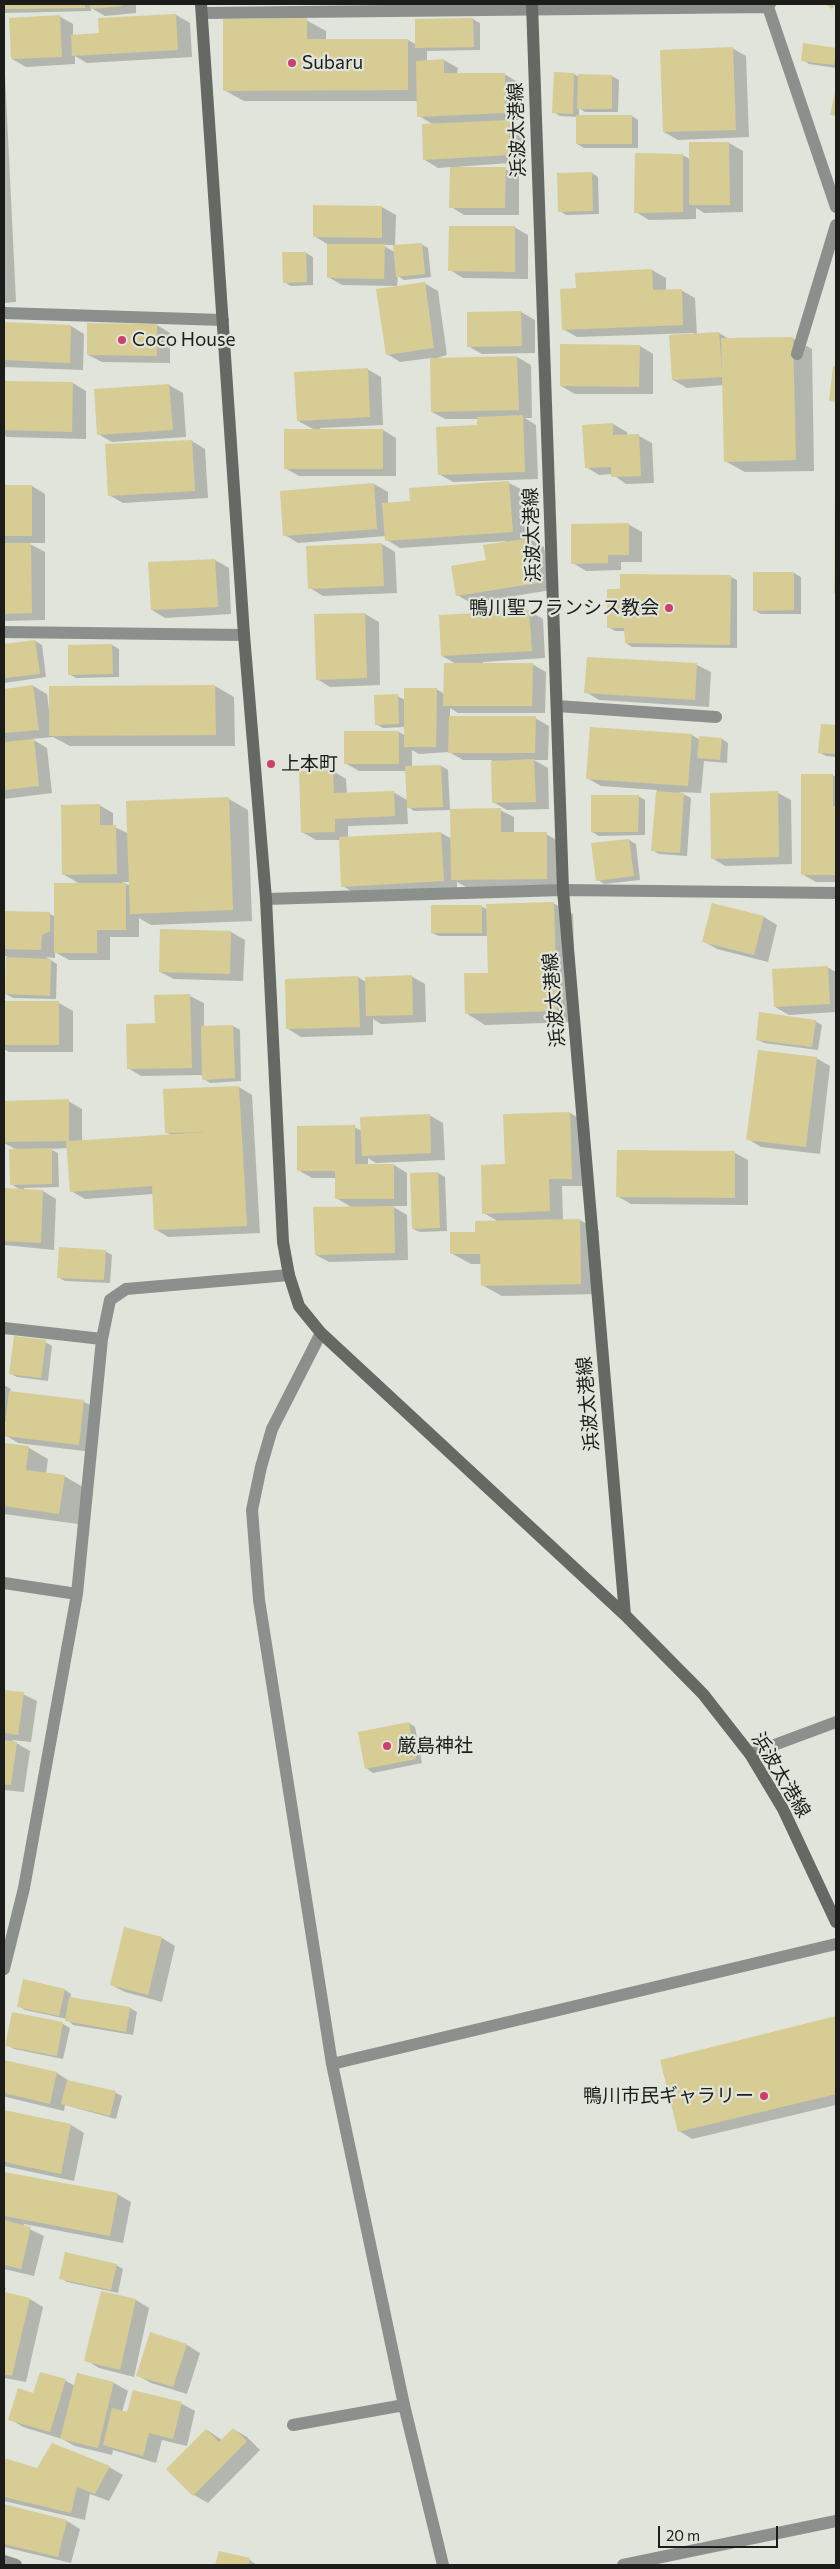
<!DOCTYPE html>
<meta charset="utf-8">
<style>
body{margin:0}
#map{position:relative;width:840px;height:2569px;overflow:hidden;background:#e0e4da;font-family:Commissioner,sans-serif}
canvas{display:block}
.frame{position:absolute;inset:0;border:5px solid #1c1d1a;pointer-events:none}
.scale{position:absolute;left:658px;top:2526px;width:120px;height:22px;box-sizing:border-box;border:2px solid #1c1d1a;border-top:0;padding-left:6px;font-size:15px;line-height:18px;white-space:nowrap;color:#1c1d1a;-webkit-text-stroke:4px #e0e4da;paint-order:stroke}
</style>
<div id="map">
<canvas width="840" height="2569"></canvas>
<div class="frame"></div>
<div class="scale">20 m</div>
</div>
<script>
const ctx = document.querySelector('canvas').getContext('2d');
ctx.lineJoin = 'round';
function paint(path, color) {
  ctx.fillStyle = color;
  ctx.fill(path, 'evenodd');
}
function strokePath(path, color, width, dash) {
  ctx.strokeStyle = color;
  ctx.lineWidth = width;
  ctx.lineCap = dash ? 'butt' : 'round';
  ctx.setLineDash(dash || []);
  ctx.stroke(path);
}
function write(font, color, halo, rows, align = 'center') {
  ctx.font = font + ' Commissioner,"Noto Sans JP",sans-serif';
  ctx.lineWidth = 4.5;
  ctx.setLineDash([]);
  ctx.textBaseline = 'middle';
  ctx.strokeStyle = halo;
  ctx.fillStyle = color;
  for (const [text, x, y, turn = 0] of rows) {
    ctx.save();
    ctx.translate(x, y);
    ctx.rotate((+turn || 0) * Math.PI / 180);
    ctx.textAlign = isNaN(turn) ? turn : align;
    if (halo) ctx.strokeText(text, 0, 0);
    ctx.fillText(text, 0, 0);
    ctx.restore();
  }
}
const shadow = new Path2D(`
 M4,4H136V13L105,16L91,8V11L4,13Z
 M176,15L190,23L192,57L87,63L75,56V64L26,67L12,59L59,16L73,24V36L100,34Z
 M473,19L480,23V50L427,51V61L444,60L458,68L457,75L504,74L518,82V120L507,121L522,129L523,162L455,167V169H505L519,176V215H464L451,207V167L438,168L425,160L434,125L419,116L418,101H244L224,90L306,20L326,31V40H408L417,45L416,21Z
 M805,45L836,49V68L809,64L803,60Z
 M732,48L746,56L749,137L678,140L664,132Z
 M4,54L16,302L4,303Z
 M574,74L579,77L612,76L619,80L618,112H585L579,108V116H632L638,120V148H584L577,144V117L560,116L554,112Z
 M729,143L743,151V212L704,213L696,208V219L649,220L636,212L682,155L690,159Z
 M592,173L598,177L599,214L566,215L560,211Z
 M315,206L382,207L396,215L395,246L421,244L428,248L431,277L404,280L398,276L397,286L342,285L328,277L329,245L314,236ZM383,245H394L395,252L389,249Z
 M514,227L528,235V279L463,278L450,270Z
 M306,253L313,257V285L291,286L284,282Z
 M652,270L666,278V291L681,290L695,298L697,335L719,333L729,339L792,338L812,349L814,471L745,472L725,461L724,385L687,388L673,380L694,333L577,337L563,329L577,289Z
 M424,283L438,291L447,355L434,359L517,357L531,365L532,418H525L536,425L538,479L453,482L439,474L478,427V419H445L432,412L431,358L400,362L387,354Z
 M521,312L535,320V353L482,354L468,346V313Z
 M4,323L71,326L84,334L83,370L4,367Z
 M157,325L170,333V363L102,362L88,355Z
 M640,346L653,354V394H575L561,386Z
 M367,369L381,377L383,425L320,428V430H383L396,438V476H299L285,468L315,430L298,421Z
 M4,382L73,383L86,391V439L7,437L4,435Z
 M169,385L183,393L186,437L112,442L98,434Z
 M613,424L627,432V436H639L652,443L654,483L626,484L612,474L599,475L586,467L584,426Z
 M836,431V593L835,592Z
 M192,441L205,449L208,498L123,503L109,495Z
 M509,483L523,490L526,540L530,539L544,547L551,590L471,603L457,595L506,541L400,548L387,540L386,536L298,543L285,535L374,484L388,492V504L412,503Z
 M32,486L45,494V543H28L45,552V620L4,621V487Z
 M628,524L642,532V562H621V570L586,571L573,563Z
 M382,544L395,552L397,593L323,596L310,588Z
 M215,560L229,568L231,614L165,618L152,610Z
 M794,573L801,577V614H761L754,610V574Z
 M731,577L737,580V648L632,647L626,643V631H615L608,627L622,590Z
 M529,611L543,619L545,658L483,662V664H532L546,672L545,713H458L450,708V717L535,718L549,726L548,760H534L548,768L549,809L507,810L493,802L492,760H463L449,752L419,754L412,750V767L441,766L448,770L450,810L414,811L407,806L408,824L348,826V838L441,833L452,839L500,810L514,817V833L546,834L560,842L561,886L466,887L457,882V889L356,894L343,886L340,840H316L302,832L333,771L346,779L347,794L393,792L407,800L406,771H359L345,763L399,732L406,736L405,727L383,728L376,724L397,696L405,700L436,689L445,694L456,664L442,656Z
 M365,614L379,622L380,685L330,687L317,679L315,615Z
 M35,641L42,645L46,677L4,683V645Z
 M112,645L119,649V677L76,678L69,674Z
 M588,658L697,665L711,672L709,707L599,700L586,692Z
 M33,686L47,694L49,710L215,686L234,697L235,746H70L53,737L32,739L47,748L52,793L4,799V769H6L4,748V690Z
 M822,726L836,727V757L826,756L820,753Z
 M692,735L700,740L722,739L728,743L727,763L704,761L701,793L679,792L691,798L687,856L659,854L652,850L657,790L601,786L587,778Z
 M832,775L836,777V882H816L802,874Z
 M778,793L791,800L792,864L725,866L712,858Z
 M638,796L645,800V835L599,836L592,832Z
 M229,799L248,810L252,921L151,925L139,918V937H110V960H69L55,952V958L46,957L57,964L56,999L13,998L6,994L7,956H4V912L50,914L56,917L80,884L63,874L99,805L113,813V826L129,834ZM122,882H130V886Z
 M629,840L636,844L640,880L604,884L598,880Z
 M553,903L573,914L576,1022L485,1025L466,1013L490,974L489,936H439L432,933L481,906L488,910Z
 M764,917L777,925L768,962L717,949L703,941Z
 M231,932L245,940L243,981L174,979L160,972Z
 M827,967L836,972V1012L789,1015L775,1007Z
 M411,976L425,984L426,1022L381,1024L373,1019V1035L301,1037L288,1029L358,977L366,982Z
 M190,996L204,1003V1027L233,1026L240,1030L241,1081L210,1083L204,1079L203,1075L141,1076L128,1068L156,1024L155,997Z
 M4,1003H59L73,1011V1052H9L4,1049Z
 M815,1021L822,1025L818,1050L764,1043L757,1039Z
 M816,1058L830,1066L820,1154L761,1147L748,1139Z
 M239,1087L252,1095L260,1233L168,1237L155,1229L153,1194L85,1199L71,1191L68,1148L50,1149L58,1153L59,1187L24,1188V1190L43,1191L56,1199L54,1250L4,1245V1189L21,1190L11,1184L17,1150L4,1143V1102L68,1101L82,1109V1142L171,1135L166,1132Z
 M570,1113L584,1121L585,1186H562L563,1221L580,1220L599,1231L600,1294L502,1296L482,1285V1264H471L451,1253L476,1233L499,1222L484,1213L506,1166Z
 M429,1115L443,1123L445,1160L376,1163L368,1158V1165H394L407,1173V1206H392L407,1215L408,1260L329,1262L316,1255L353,1208L336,1198V1178H312L298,1170L354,1127L362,1131Z
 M735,1153L748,1160V1205L631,1204L617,1196Z
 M438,1173L445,1177L447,1231L420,1232L413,1229Z
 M105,1251L112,1255L110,1283L65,1281L58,1277Z
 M45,1342L52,1346L48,1381L17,1377L10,1373Z
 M4,1385L11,1389L10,1392L84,1402L98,1409L92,1452L18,1443L5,1435L7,1422H4Z
 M4,1444L29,1448L48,1459L46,1474L64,1476L83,1487L78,1524L4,1514Z
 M4,1691L23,1694L37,1701L31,1742L11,1740L30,1751L24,1792L4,1790Z
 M409,1723L415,1727L422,1763L373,1773L367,1769Z
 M125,1929L162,1938L175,1946L162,2002L125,1992L111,1985Z
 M65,1990L71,1994L70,1999L130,2008L137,2012L133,2035L73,2025L67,2019L25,2010L19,2006Z
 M13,2014L63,2024L70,2028L63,2059L14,2049L7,2045Z
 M836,2018V2105L692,2139L679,2131L661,2061Z
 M4,2061L57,2073L71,2082L116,2093L122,2096L116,2119L65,2105L64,2111L6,2097L4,2096Z
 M4,2111L71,2125L84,2133L74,2181L4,2166Z
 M4,2173L117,2194L131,2202L123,2243L24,2224L23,2226L44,2236L34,2276L4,2269Z
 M116,2265L123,2269L118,2293L67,2282L61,2278Z
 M4,2287L6,2288L4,2293L30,2299L43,2307L26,2382L4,2378Z
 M102,2293L136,2300L149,2308L134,2377L99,2368L86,2360Z
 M151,2334L187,2345L200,2353L187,2394L151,2383L137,2375Z
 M41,2373L66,2381L75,2386L77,2375L114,2383L128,2391L122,2412L128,2413L133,2392L182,2404L195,2411L187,2446L162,2440L156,2463L113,2450L112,2455L75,2446L62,2439L23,2427L10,2419L34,2394Z
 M233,2429L247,2437L260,2450L208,2503L194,2495L168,2469L207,2430L222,2440Z
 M4,2459L37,2469L109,2467L123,2475L109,2501L90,2494L85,2520L4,2501Z
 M4,2505L67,2521L80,2529L71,2563L4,2547Z
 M220,2552L250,2560L256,2565H216Z`);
const building = new Path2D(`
 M4,4H85V8L4,9Z
 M90,4H123V6L90,9Z
 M825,4H836L832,9Z
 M176,14L178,50L72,56L71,35L99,33L98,18Z
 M60,15L62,57L11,59L9,18Z
 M307,18V39H408V90L223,91V19Z
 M473,18L474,47L415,48V19Z
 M803,43L836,48L834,65L801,61Z
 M733,47L736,130L663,132L660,50Z
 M444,59V73H505V113L417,117L416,61Z
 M554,72L574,73L573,114L552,113Z
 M578,74L612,75V109H577Z
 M836,88V116L830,115Z
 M576,115H632V144H576Z
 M509,120L510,155L423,160L422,124Z
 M689,142H729L730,205H689Z
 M635,153L683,154V212L634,213Z
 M450,167H506L505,208H449Z
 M592,172L593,211L558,212L557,173Z
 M313,205L382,206V238L313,237Z
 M449,226H515V272L448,271Z
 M422,243L425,274L396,277L393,245Z
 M327,244H385L384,279L327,278Z
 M282,252H306L307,282L283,283Z
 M652,269L653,290L682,289L683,325L562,330L560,289L576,288L575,273Z
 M425,282L434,348L386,355L376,289Z
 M521,311L522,346L467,347V312Z
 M4,322L71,325L70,363L4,360Z
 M87,323L157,324V356L87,355Z
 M719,332L722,373L721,338L793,337L796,460L724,462L722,377L672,380L669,335Z
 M560,344L640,345L639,387L560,386Z
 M517,356L519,410L431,412L430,358Z
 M833,366H836V402L829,401Z
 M368,368L370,417L297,421L294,372Z
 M4,381L73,382L72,432L4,430Z
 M169,384L173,430L97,435L94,389Z
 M523,415L525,472L438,475L436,427L477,425V417Z
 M613,423V435L639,434L641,476L611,477V467L585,468L582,425Z
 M284,429H383V469H284Z
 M192,440L195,491L108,496L105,444Z
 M509,481L513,532L385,541L382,503L410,501L409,488Z
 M835,481H836V593H834Z
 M374,483L377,529L283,536L280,491Z
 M4,485H32V536H4Z
 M629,523V555H608V563L571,564V524Z
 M531,538L538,583L456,596L451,566L486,560L483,545Z
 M4,543H31L32,613L4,614Z
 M382,543L384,586L308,589L306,546Z
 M215,559L218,607L151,610L148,562Z
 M753,572H794V610L753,611Z
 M620,574L731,575L730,645L625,643L624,628H607V589H620Z
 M529,610L532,651L441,656L439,615Z
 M365,613L367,678L316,680L314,614Z
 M35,640L40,674L4,678V644Z
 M112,644L113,674L68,675V645Z
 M587,657L697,663L695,700L584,693Z
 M444,663H533L532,706H443Z
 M33,685L39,730L4,733V689Z
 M215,685L216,735L49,736V686Z
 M404,688H437L436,747H404Z
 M398,694L399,724L375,725L374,695Z
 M449,716H536L535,753H448Z
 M821,724L836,725V754L818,753Z
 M590,727L692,734L688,786L586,779Z
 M344,731H399V764H344Z
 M699,736L722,738L720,760L697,758Z
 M34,739L39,786L4,790V742Z
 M534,759L536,802L492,803L491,761Z
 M441,765L443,807L407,808L405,766Z
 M333,770L334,793L394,791L395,816L335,819V832L301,833L299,771Z
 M801,774H833V806H836V875H801Z
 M656,791L684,793L680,853L651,851Z
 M778,791L779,857L711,859L710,793Z
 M591,795H639L638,832H591Z
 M229,797L233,910L130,914L126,801Z
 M100,804V825H116L117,874L62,875L61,805Z
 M501,808V832H547V879L451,880L450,809Z
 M441,832L444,881L341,887L339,837Z
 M629,839L634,876L596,881L591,843Z
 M54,883H126V930H97V953H54Z
 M554,902L557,1011L465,1014L464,973H488L486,904Z
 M712,903L764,916L754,955L702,942Z
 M431,905H482V933H431Z
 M4,911L50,912V931L42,935L41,950L4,949Z
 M160,929L231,931L230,974L159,972Z
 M6,957L51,959L50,996L5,994Z
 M828,966L830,1004L774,1007L772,969Z
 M412,975L413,1015L366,1016L365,977Z
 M358,976L360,1027L286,1029L285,979Z
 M190,994L192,1068L127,1069L126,1024L155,1023L154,995Z
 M4,1001H59V1045H4Z
 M759,1012L816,1020L812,1047L756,1040Z
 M233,1025L235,1078L202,1080L201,1026Z
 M758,1050L817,1057L806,1147L746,1140Z
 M239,1086L247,1226L154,1230L152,1186L70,1192L66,1141L4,1142V1101L69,1099V1141L206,1132L165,1133L163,1089Z
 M570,1112L572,1179H549L550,1211L482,1214L481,1165L505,1164L503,1114Z
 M430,1114L431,1153L362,1156L360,1117Z
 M355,1125V1164H394V1199H335V1171H297V1126Z
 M52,1148V1184L10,1185L9,1149Z
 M617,1150L735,1151V1198L616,1197Z
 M438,1172L440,1228L412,1229L410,1173Z
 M4,1188L43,1190L41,1243L4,1241Z
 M394,1206L395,1253L315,1255L313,1207Z
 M580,1219L581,1284L481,1286L480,1254H450V1232H475V1221Z
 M59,1247L106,1250L104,1280L57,1278Z
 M14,1336L46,1340L41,1378L9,1374Z
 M9,1391L84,1400L79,1445L4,1436Z
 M4,1443L29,1446L26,1470L65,1475L59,1514L4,1506Z
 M4,1690L24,1692L18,1735L4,1733Z
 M409,1722L416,1759L365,1769L358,1732Z
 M4,1740L17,1742L11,1785L4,1784Z
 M124,1927L162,1937L148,1995L110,1985Z
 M23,1979L65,1989L59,2016L17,2007Z
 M69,1997L130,2007L126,2032L65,2021Z
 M12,2012L63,2022L57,2056L5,2046Z
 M836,2016V2094L678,2132L660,2060Z
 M4,2060L57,2072L50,2104L4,2093Z
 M67,2080L116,2091L110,2116L61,2104Z
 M4,2110L71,2124L61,2174L4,2162Z
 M4,2172L118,2193L110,2236L4,2216Z
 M4,2220L31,2227L21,2269L4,2265Z
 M65,2252L117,2264L111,2290L59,2279Z
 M101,2291L136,2299L120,2370L84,2361Z
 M4,2292L30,2298L12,2376L4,2374Z
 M150,2332L187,2344L173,2387L136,2376Z
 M40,2372L66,2379L50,2432L8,2420L18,2388L33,2393Z
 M77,2373L114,2382L98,2448L60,2439Z
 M133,2390L182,2402L173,2439L149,2433L143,2456L103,2445L112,2408L127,2412Z
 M233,2428L247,2441L193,2496L166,2469L206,2429L219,2442Z
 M52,2443L110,2466L95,2494L77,2487L71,2513L4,2497V2458L37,2468Z
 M4,2504L67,2520L58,2557L4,2544Z
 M219,2551L250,2558L249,2565H215Z`);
const service = new Path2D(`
 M4,313L223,320
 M557,706L716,717`);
const minor = new Path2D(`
 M770,4L768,7L836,207
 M202,13L768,7
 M797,354L836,225
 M4,632L244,635
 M266,899L563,890L836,893
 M4,1328L102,1339
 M321,1333L272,1429L261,1467L252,1510L259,1600L332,2064L404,2405L443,2565
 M4,1583L77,1594
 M750,1754L836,1722
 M4,1969L24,1888L77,1594L102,1339L110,1300L126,1289L289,1275
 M332,2064L836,1944
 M293,2425L404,2405
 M4,2561L16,2565
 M623,2565L836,2521`);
const secondary = new Path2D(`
 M201,4L244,635L266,899L283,1242L289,1275L299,1306L321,1333L625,1615L703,1694L750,1754L783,1809L836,1922
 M532,4L563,890L625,1615`);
const markers = [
 [292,63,5,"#cd406d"],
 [122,340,5,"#cd406d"],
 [669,608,5,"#cd406d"],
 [271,764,5,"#cd406d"],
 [387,1746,5,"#cd406d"],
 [764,2096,5,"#cd406d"]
];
const poiNames = [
 ["Subaru",302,63],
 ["Coco House",132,340],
 ["鴨川聖フランシス教会",659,608,"right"],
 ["上本町",281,764],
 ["厳島神社",397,1746],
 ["鴨川市民ギャラリー",754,2096,"right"]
];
const streetNames = [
 ["浜波太港線",517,130,-92],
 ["浜波太港線",532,535,-92],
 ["浜波太港線",554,1000,-95],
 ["浜波太港線",588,1404,-95],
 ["浜波太港線",781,1775,59]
];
paint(shadow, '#0003');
paint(building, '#d6cc94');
strokePath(service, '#8c908c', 12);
strokePath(minor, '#8c908c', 12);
strokePath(secondary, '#646964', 12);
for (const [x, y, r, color] of markers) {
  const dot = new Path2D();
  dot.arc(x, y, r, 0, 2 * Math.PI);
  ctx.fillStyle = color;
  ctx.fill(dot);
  strokePath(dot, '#e0e4da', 2);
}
write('19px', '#1c1d1a', '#e0e4da', poiNames, 'left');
write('19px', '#1c1d1a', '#e0e4da', streetNames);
</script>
